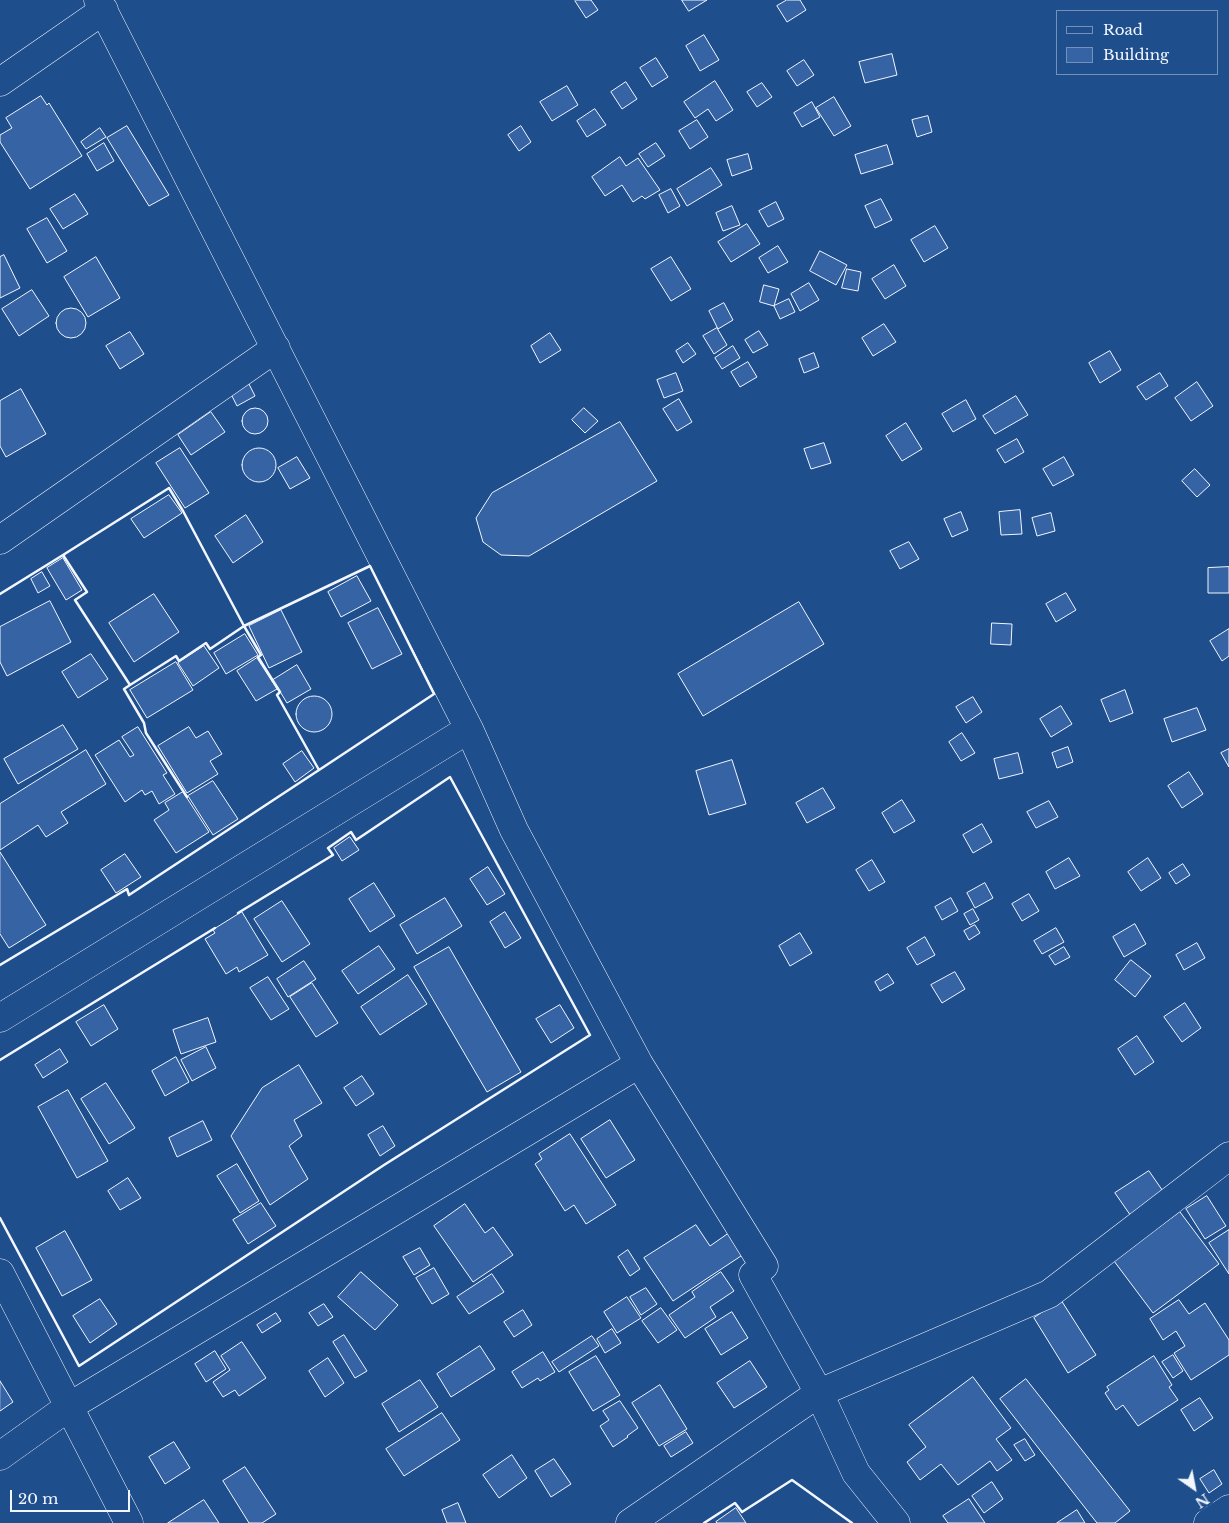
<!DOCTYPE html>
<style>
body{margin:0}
#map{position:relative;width:1229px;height:1523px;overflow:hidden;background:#1f4e8c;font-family:"Libre Baskerville",serif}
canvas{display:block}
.legend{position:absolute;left:1056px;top:10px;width:162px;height:65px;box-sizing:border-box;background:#1f4e8c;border:1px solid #7391ba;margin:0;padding:6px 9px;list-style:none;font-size:15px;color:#f2f6ff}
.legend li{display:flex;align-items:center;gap:10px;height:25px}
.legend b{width:25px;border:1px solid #7391ba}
.north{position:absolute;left:1169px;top:1463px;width:50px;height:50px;-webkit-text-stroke:4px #1f4e8c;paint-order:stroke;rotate:147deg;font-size:14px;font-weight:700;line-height:20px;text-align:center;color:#f2f6ff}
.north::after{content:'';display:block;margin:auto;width:18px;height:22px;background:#f2f6ff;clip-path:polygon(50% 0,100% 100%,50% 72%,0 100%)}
.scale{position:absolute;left:10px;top:1490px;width:120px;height:22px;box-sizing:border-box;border:2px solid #f2f6ff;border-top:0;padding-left:6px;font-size:15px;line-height:18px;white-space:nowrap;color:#f2f6ff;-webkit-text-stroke:4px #1f4e8c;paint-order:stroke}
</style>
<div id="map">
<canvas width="1229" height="1523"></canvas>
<ul class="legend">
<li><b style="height:6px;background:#1f4e8c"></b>Road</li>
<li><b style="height:14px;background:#3563a3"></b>Building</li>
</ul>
<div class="north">N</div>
<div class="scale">20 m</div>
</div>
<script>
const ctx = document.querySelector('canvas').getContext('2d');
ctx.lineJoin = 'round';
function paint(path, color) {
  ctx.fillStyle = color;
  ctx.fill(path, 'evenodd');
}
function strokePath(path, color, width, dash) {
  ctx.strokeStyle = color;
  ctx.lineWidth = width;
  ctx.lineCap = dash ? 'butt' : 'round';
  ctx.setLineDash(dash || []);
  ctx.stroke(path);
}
const building = new Path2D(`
 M576,0H591L598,10L586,18L575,1Z
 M682,0H707L689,11Z
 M787,0H800L806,10L787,22L777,6Z
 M704,35L719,60L700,71L686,46Z
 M892,54L897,75L865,83L859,62Z
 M656,58L668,77L652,87L640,68Z
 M804,60L814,75L797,86L787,71Z
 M715,81L733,110L716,121L708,109L695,118L684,102Z
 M626,82L637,99L622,109L611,92Z
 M762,83L772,97L757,107L747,92Z
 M567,86L578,105L552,121L540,102Z
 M41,96L47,105L49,103L82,156L30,189L0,142V135L12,128L6,118Z
 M834,97L851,126L834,136L816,108Z
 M812,102L820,117L802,127L794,113Z
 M595,109L606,125L587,137L577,121Z
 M928,116L932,132L917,137L912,120Z
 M697,120L708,137L690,149L679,131Z
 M127,126L169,195L149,206L107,138Z
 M521,126L531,142L519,151L508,135Z
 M100,128L106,137L86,149L81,142Z
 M104,143L114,161L97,171L87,154Z
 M656,143L665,156L648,167L639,154Z
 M887,145L893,164L861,174L855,155Z
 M748,154L752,169L732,176L727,160Z
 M620,157L626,166L638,158L660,190L645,199L642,196L633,202L622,185L605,196L592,177Z
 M711,168L722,185L687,206L677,189Z
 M671,189L680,206L668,213L659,195Z
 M75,194L88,214L63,229L50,209Z
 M881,199L892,220L875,228L865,206Z
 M776,202L784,219L768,227L759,211Z
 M732,206L740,225L723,231L716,213Z
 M47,218L67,251L47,263L27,229Z
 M747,224L760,244L731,262L718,242Z
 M935,226L948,248L924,262L911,240Z
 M778,246L788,262L768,273L759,258Z
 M820,251L847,265L836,285L810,271Z
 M4,255L20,288L0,298V257Z
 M96,257L120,298L88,317L64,277Z
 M671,257L691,289L671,301L651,269Z
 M894,265L906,286L885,299L872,279Z
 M847,269L861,272L858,291L842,288Z
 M809,283L819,300L800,311L791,294Z
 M764,285L779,289L774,306L760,302Z
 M32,290L49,316L19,336L2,309Z
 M789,299L795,312L780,319L774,306Z
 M724,303L733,320L718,329L709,311Z
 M56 323a15 15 0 1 1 30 0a15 15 0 1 1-30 0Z
 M884,324L896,342L873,356L862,338Z
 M717,328L727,345L714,354L703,336Z
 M759,331L768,345L753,353L745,340Z
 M130,332L144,354L120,369L106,346Z
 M550,333L561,350L540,363L531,346Z
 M688,343L696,354L683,363L676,351Z
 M733,346L740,358L722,369L715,358Z
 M1110,351L1121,370L1100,383L1089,363Z
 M814,353L819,367L804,373L799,359Z
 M748,362L757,377L740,387L731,372Z
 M676,373L683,391L664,398L657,380Z
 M1160,373L1168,386L1146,400L1137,387Z
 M246,378L255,396L237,406L228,388Z
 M1197,382L1213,406L1191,421L1175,398Z
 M21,389L46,434L6,457L0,446V401Z
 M1016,396L1028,415L995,434L983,416Z
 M679,399L692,422L677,431L663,409Z
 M966,400L976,419L953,432L942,414Z
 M584,408L598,421L585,433L572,420Z
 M242 421a13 13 0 1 1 26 0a13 13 0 1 1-26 0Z
 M211,412L225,432L191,455L178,435Z
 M620,422L657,481L529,556L501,555L483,542L476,518L492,493Z
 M906,423L922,449L902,461L886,436Z
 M1017,439L1024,452L1005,463L997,450Z
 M824,443L831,463L811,469L804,449Z
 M180,448L209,493L185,508L156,463Z
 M242 465a17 17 0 1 1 34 0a17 17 0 1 1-34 0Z
 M297,457L310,478L290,489L278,468Z
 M1064,457L1074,475L1053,486L1043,469Z
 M1195,469L1210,485L1197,497L1182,481Z
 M169,495L182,513L144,538L131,519Z
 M1020,510L1022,534L1001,535L999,512Z
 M961,512L968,530L952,537L944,519Z
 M1051,513L1055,531L1037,536L1032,518Z
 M246,515L263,542L233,563L215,536Z
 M909,542L919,559L900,569L890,551Z
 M63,558L82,590L66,600L47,568Z
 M1229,567V593H1208V568Z
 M42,572L50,586L38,593L31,579Z
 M357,576L371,601L341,617L328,592Z
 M1066,593L1076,610L1056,622L1046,604Z
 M154,594L179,632L134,662L109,623Z
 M50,601L71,642L7,676L0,662V627Z
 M799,602L824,644L703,716L678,674Z
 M378,608L402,654L372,669L348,623Z
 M281,610L302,652L269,668L249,626Z
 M992,623L1012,624L1011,645L991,644Z
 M1229,629V656L1222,661L1210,641Z
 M245,634L258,655L226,674L214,653Z
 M204,646L219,668L193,686L178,663Z
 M91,654L108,679L78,698L62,672Z
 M257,658L277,689L256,701L237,671Z
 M176,662L193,690L147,718L130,690Z
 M297,665L311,689L287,703L273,680Z
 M1125,690L1133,713L1110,722L1101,700Z
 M296 714a18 18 0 1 1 36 0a18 18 0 1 1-36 0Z
 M973,697L982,712L966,723L956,707Z
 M1061,706L1072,724L1051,737L1040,719Z
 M1197,708L1206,730L1172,742L1164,719Z
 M63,725L78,749L18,784L4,759Z
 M138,727L167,773L163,775L175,794L159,804L152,791L145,795L142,790L125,802L95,755L119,740L130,757L134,755L122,737Z
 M189,727L196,738L208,731L222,754L210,761L218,774L187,793L158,746Z
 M962,733L975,753L961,761L949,742Z
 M1068,747L1073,762L1057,768L1052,753Z
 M1229,749V767L1221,753Z
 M86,750L106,784L61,812L68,823L46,837L38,825L0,850V804Z
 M302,751L314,768L295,782L283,764Z
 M1018,753L1023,773L999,779L994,759Z
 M732,760L746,804L709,815L696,771Z
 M1189,772L1203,794L1182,808L1168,786Z
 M213,781L238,819L213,835L188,796Z
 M823,788L835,808L807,823L796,803Z
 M183,792L209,832L176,853L154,820L169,810L165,803Z
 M902,800L915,821L894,833L882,813Z
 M1049,801L1058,817L1036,828L1027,812Z
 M982,824L992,842L973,853L963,835Z
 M350,837L359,850L342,861L334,848Z
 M0,852L46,925L9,948L0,934Z
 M125,854L141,877L116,893L101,870Z
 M1069,858L1080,876L1055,889L1046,872Z
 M1148,858L1161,878L1141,891L1128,872Z
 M872,860L885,882L869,891L856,870Z
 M1183,864L1190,875L1176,884L1169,873Z
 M488,867L505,894L487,905L470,879Z
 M374,883L395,916L370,932L349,899Z
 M985,883L993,898L975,908L967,893Z
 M1029,894L1039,911L1022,921L1012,904Z
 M445,898L462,926L417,954L400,925Z
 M951,898L958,911L942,920L935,907Z
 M282,901L310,944L282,962L254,919Z
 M973,909L979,920L970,925L964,914Z
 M242,912L268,955L239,972L237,967L226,974L205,939L215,933L213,930Z
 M505,912L521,938L505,948L490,922Z
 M1135,924L1146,944L1124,957L1113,937Z
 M975,925L980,933L969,940L964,931Z
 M1056,928L1064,942L1042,954L1034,941Z
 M800,933L812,953L790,966L779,946Z
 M925,937L935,955L917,965L907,948Z
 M1197,943L1205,958L1184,970L1176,955Z
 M379,946L395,969L358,994L342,971Z
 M449,947L521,1072L487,1092L414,967Z
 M1064,947L1070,957L1055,965L1049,956Z
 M1131,960L1151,976L1135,997L1115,980Z
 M304,961L316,979L288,997L277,979Z
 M955,972L965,989L942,1003L931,985Z
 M888,974L894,983L880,991L875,982Z
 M408,975L427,1004L380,1035L361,1007Z
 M268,977L289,1009L271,1020L250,988Z
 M312,983L338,1023L316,1037L290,997Z
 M1185,1003L1201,1028L1182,1042L1164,1017Z
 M104,1005L118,1029L91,1046L76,1022Z
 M560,1005L574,1028L551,1043L536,1019Z
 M208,1018L216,1042L181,1054L173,1030Z
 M1137,1036L1154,1062L1135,1075L1118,1049Z
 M206,1047L216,1068L192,1081L181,1060Z
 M60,1049L68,1062L43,1078L35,1065Z
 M176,1057L189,1082L165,1096L152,1071Z
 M299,1065L322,1103L294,1120L302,1136L289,1146L308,1179L270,1205L231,1136L262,1088Z
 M362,1076L374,1094L356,1106L344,1088Z
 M106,1083L135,1128L109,1144L81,1099Z
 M68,1090L108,1161L77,1178L38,1107Z
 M610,1120L635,1160L606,1178L581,1139Z
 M203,1121L212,1140L177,1157L169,1138Z
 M383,1126L395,1146L380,1156L368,1135Z
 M570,1134L616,1205L586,1224L574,1205L565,1211L535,1164L542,1159L539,1154Z
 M237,1164L259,1201L240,1213L217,1176Z
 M1149,1171L1167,1197L1133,1219L1115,1193Z
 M128,1178L141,1198L120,1210L108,1191Z
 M1207,1196L1226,1226L1205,1239L1186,1209Z
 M261,1203L276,1226L248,1244L233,1220Z
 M465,1204L485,1233L493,1227L513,1255L473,1282L434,1226Z
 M1180,1212L1219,1264L1153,1313L1114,1261Z
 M696,1225L710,1246L730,1232L744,1254L673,1301L644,1258Z
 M1229,1230V1274L1209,1243Z
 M65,1231L92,1280L62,1296L36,1248Z
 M420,1248L430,1265L414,1275L403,1257Z
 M628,1250L640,1269L630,1276L618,1257Z
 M434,1268L449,1294L432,1304L416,1278Z
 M361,1272L398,1305L375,1330L338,1297Z
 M721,1272L734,1291L710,1307L716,1317L685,1338L669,1315L695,1297L692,1292Z
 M492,1274L504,1292L469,1314L457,1297Z
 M646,1288L657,1304L641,1315L630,1297Z
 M627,1297L641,1318L617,1333L604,1312Z
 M100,1299L117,1324L90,1343L73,1316Z
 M1061,1300L1096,1355L1068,1373L1034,1318Z
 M1179,1300L1189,1314L1205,1303L1229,1340V1355L1191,1380L1174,1353L1185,1346L1176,1331L1163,1340L1150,1319Z
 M324,1304L333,1317L318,1326L309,1313Z
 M661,1308L677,1330L658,1343L642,1321Z
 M523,1310L532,1325L514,1337L504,1322Z
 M732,1312L748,1338L721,1355L705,1329Z
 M276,1313L281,1321L262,1333L257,1325Z
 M612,1329L621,1343L605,1353L597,1339Z
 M344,1335L367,1371L355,1378L333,1342Z
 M592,1336L599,1346L559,1372L552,1362Z
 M242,1342L266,1378L239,1396L235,1390L223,1397L213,1382L230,1370L221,1356Z
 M480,1346L495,1369L451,1397L437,1374Z
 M215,1351L226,1369L206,1382L195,1364Z
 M543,1352L555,1372L540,1381L538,1378L522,1388L512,1372Z
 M1173,1355L1183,1371L1173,1378L1162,1362Z
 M596,1356L620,1395L593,1411L569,1372Z
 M1154,1356L1172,1385L1169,1387L1178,1400L1138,1426L1123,1405L1116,1410L1105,1393L1109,1390L1107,1387Z
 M328,1358L344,1383L325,1397L309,1371Z
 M750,1361L767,1387L734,1408L717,1383Z
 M973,1377L1011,1428L996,1439L1012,1460L997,1471L990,1461L958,1485L941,1464L920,1480L907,1462L926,1447L909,1425Z
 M1026,1379L1130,1511L1115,1523H1097L1000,1399Z
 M420,1380L438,1407L399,1432L382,1404Z
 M0,1381L13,1402L0,1411Z
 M660,1385L687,1429L659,1446L632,1403Z
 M1200,1398L1213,1418L1194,1431L1181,1410Z
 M620,1401L638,1428L627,1436L628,1437L613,1447L600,1426L609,1420L603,1411Z
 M442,1413L460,1440L404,1476L386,1449Z
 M686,1432L693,1443L671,1457L664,1446Z
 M1025,1439L1035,1455L1025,1461L1014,1445Z
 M174,1442L190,1468L165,1484L149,1457Z
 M512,1455L527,1478L499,1498L483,1475Z
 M554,1459L571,1484L551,1497L535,1471Z
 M245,1467L276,1514L262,1523H249L223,1481Z
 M1214,1470L1222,1484L1209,1493L1200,1479Z
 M992,1482L1003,1499L984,1513L972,1496Z
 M969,1499L985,1523H948L943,1516Z
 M204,1500L219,1523H168Z
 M458,1503L466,1523H447L442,1510Z
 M736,1508L746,1523H717L716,1522Z
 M1077,1510L1085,1523H1057Z`);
const minor = new Path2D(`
 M98,0L469,729L514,830L639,1064L764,1266L753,1275L819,1393L856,1473L896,1523
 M0,82L104,10
 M0,540L276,348
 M0,1018L469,729
 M0,1273L129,1523
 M0,1456L70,1406L639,1064
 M630,1523L819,1393L1049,1294L1229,1156
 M1208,1523L1229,1509`);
const wall = new Path2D(`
 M169,488L183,511L244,626L210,649L206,643L179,661L176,656L130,685L75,600L87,592L63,555Z
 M370,566L434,694L319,770L277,695L280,692L258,657L261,655L244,626Z
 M0,594L63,555L64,556
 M130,685L124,689L144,723L146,733L187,797
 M0,965L127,889L129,895L319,770
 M0,1060L215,928
 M0,1218L79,1366L384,1165L590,1035L450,777L356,840L351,832L328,848L333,855L238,913
 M704,1523L735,1503L742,1512L792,1480L852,1523`);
paint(building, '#3563a3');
strokePath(building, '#f2f6ff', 1);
strokePath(minor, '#f2f6ff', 29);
strokePath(minor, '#1f4e8c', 28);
strokePath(wall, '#f2f6ff', 2.5);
</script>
